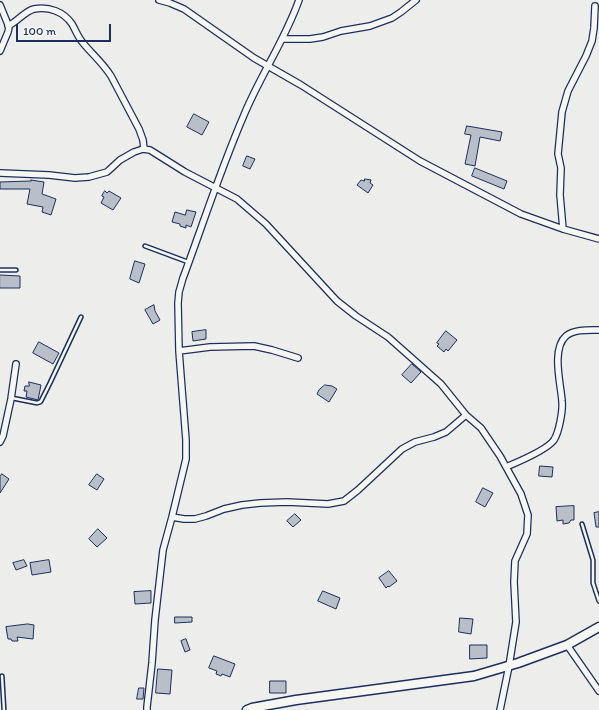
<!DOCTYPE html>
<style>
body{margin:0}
#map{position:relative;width:599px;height:710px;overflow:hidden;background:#edeeec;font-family:Itim,sans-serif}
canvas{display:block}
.scale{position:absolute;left:16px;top:24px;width:95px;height:18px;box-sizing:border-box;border:2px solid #1b2f5e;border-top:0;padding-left:5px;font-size:12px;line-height:14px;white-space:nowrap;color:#1b2f5e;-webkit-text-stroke:3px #f6f6f2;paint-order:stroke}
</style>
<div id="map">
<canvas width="599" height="710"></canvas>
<div class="scale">100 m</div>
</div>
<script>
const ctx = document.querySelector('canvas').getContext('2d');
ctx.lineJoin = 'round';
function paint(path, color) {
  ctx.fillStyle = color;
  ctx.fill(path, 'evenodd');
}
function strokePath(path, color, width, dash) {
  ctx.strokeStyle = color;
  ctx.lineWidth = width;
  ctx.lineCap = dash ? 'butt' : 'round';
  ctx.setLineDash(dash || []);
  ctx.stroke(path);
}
const building = new Path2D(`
 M194,114L209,122L202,135L187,127Z
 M467,126L502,132L500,141L480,137L475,166L465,164L471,135L465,134Z
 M247,156L255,159L250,169L243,166Z
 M475,168L507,181L504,189L472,176Z
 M365,179L371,180L370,183L373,185L368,193L357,185L361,180L364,181Z
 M31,180L44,182L42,194L56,199L51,215L42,212L43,207L27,204L30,189H0V182L31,181Z
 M105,191L107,193L109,191L121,198L113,210L101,203L104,197L102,196Z
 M187,210L196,212L191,227L186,225V228L180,226V224L172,222L175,212L185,215Z
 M135,261L145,264L139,283L130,279Z
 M0,275L20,276V288H0Z
 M154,305L155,311L160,320L153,324L145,310Z
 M206,330V339L193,341L192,332Z
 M446,331L457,340L448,351L446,349L444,352L437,346L439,344L437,343Z
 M39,342L59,353L53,364L33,353Z
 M412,364L421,372L411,383L402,375Z
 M29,382L41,385L38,400L26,397L27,391H24L25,386H29Z
 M325,385L332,386L337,389L329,402L317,394L319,390Z
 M540,466L553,467L552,477L539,476Z
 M2,474L9,479L0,493V477Z
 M97,474L104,479L97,490L89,485Z
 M483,488L493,493L485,507L476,502Z
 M574,506V520H571L569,523L563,524V520L557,521L556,507Z
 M599,512V527H596L594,513Z
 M295,514L301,520L293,527L287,521Z
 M98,529L107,538L97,547L89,539Z
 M24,560L27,566L16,570L13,563Z
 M49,560L51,572L32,575L30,563Z
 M389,571L397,581L389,587L388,586L386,588L379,578Z
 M151,591V603L135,604L134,592Z
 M323,591L340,598L336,609L318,601Z
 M175,617H192V622L175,623Z
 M460,618L473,619L471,634L459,632Z
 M28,624L34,625L33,639L17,637L18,641H12L11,639H8L6,627Z
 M186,639L190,650L185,652L181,641Z
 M470,645H487V658L470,659Z
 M214,656L235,664L230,677L222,674L221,676L216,674L217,671L209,668Z
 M158,669L172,670L170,694L156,693Z
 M270,681H286V693H270Z
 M139,688H144L143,699H137Z`);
const service = new Path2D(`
 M145,246L188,262
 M0,270H16
 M12,398L37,403L40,402L41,401L50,383L81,317
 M582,524L593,560V583L599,601
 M2,676L4,710`);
const minor = new Path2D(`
 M159,0L170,3L184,9L254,58L301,85L420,161L521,214L563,229L599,239
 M0,5L9,27L8,32L0,51
 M8,26C17,22 25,11 34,9C49,6 64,12 72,24C76,31 78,37 83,43C92,54 103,63 111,76L139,129L143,140L144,149
 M283,39H310L323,37L341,31L370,26L392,18L401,12L416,0
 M0,173L49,175L75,178L89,177L107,172L120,160L134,152L143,149L150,150L185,172L237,199L266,224L337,301L356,316L388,337L441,384L466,415L481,428L500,456L521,494L528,515L527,534L515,561L514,582L516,622L509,666L500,710
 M563,229L560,195L561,168L558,154L562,112L568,91L586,56L592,41L594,28L595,6
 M179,351L210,347L254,346L272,350L298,358
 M0,442L3,436L11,399L16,364
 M506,467C518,462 547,450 554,440C559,432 563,411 562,401C561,385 551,349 566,336C574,329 589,330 599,330
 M172,517L184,519H195L206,516L224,509L242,505L260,503L287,502L328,504L344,501L358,490L402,449L415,442L434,437L446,432L466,415
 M567,645L599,691
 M147,710V707L152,663L155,620L163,550L172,517L186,459V440L179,351L178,303L179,292L183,278C203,224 221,168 244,115C260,76 285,40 299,0`);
const secondary = new Path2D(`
 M247,710L252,708L296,700L474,676L518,663L567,645L599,627`);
paint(building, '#b9bfc8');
strokePath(building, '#1b2f5e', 1);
strokePath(service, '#1b2f5e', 5.5);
strokePath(minor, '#1b2f5e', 8);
strokePath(secondary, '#1b2f5e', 11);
strokePath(service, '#f6f6f2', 2.5);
strokePath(minor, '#f6f6f2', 5.5);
strokePath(secondary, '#f6f6f2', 8);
</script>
